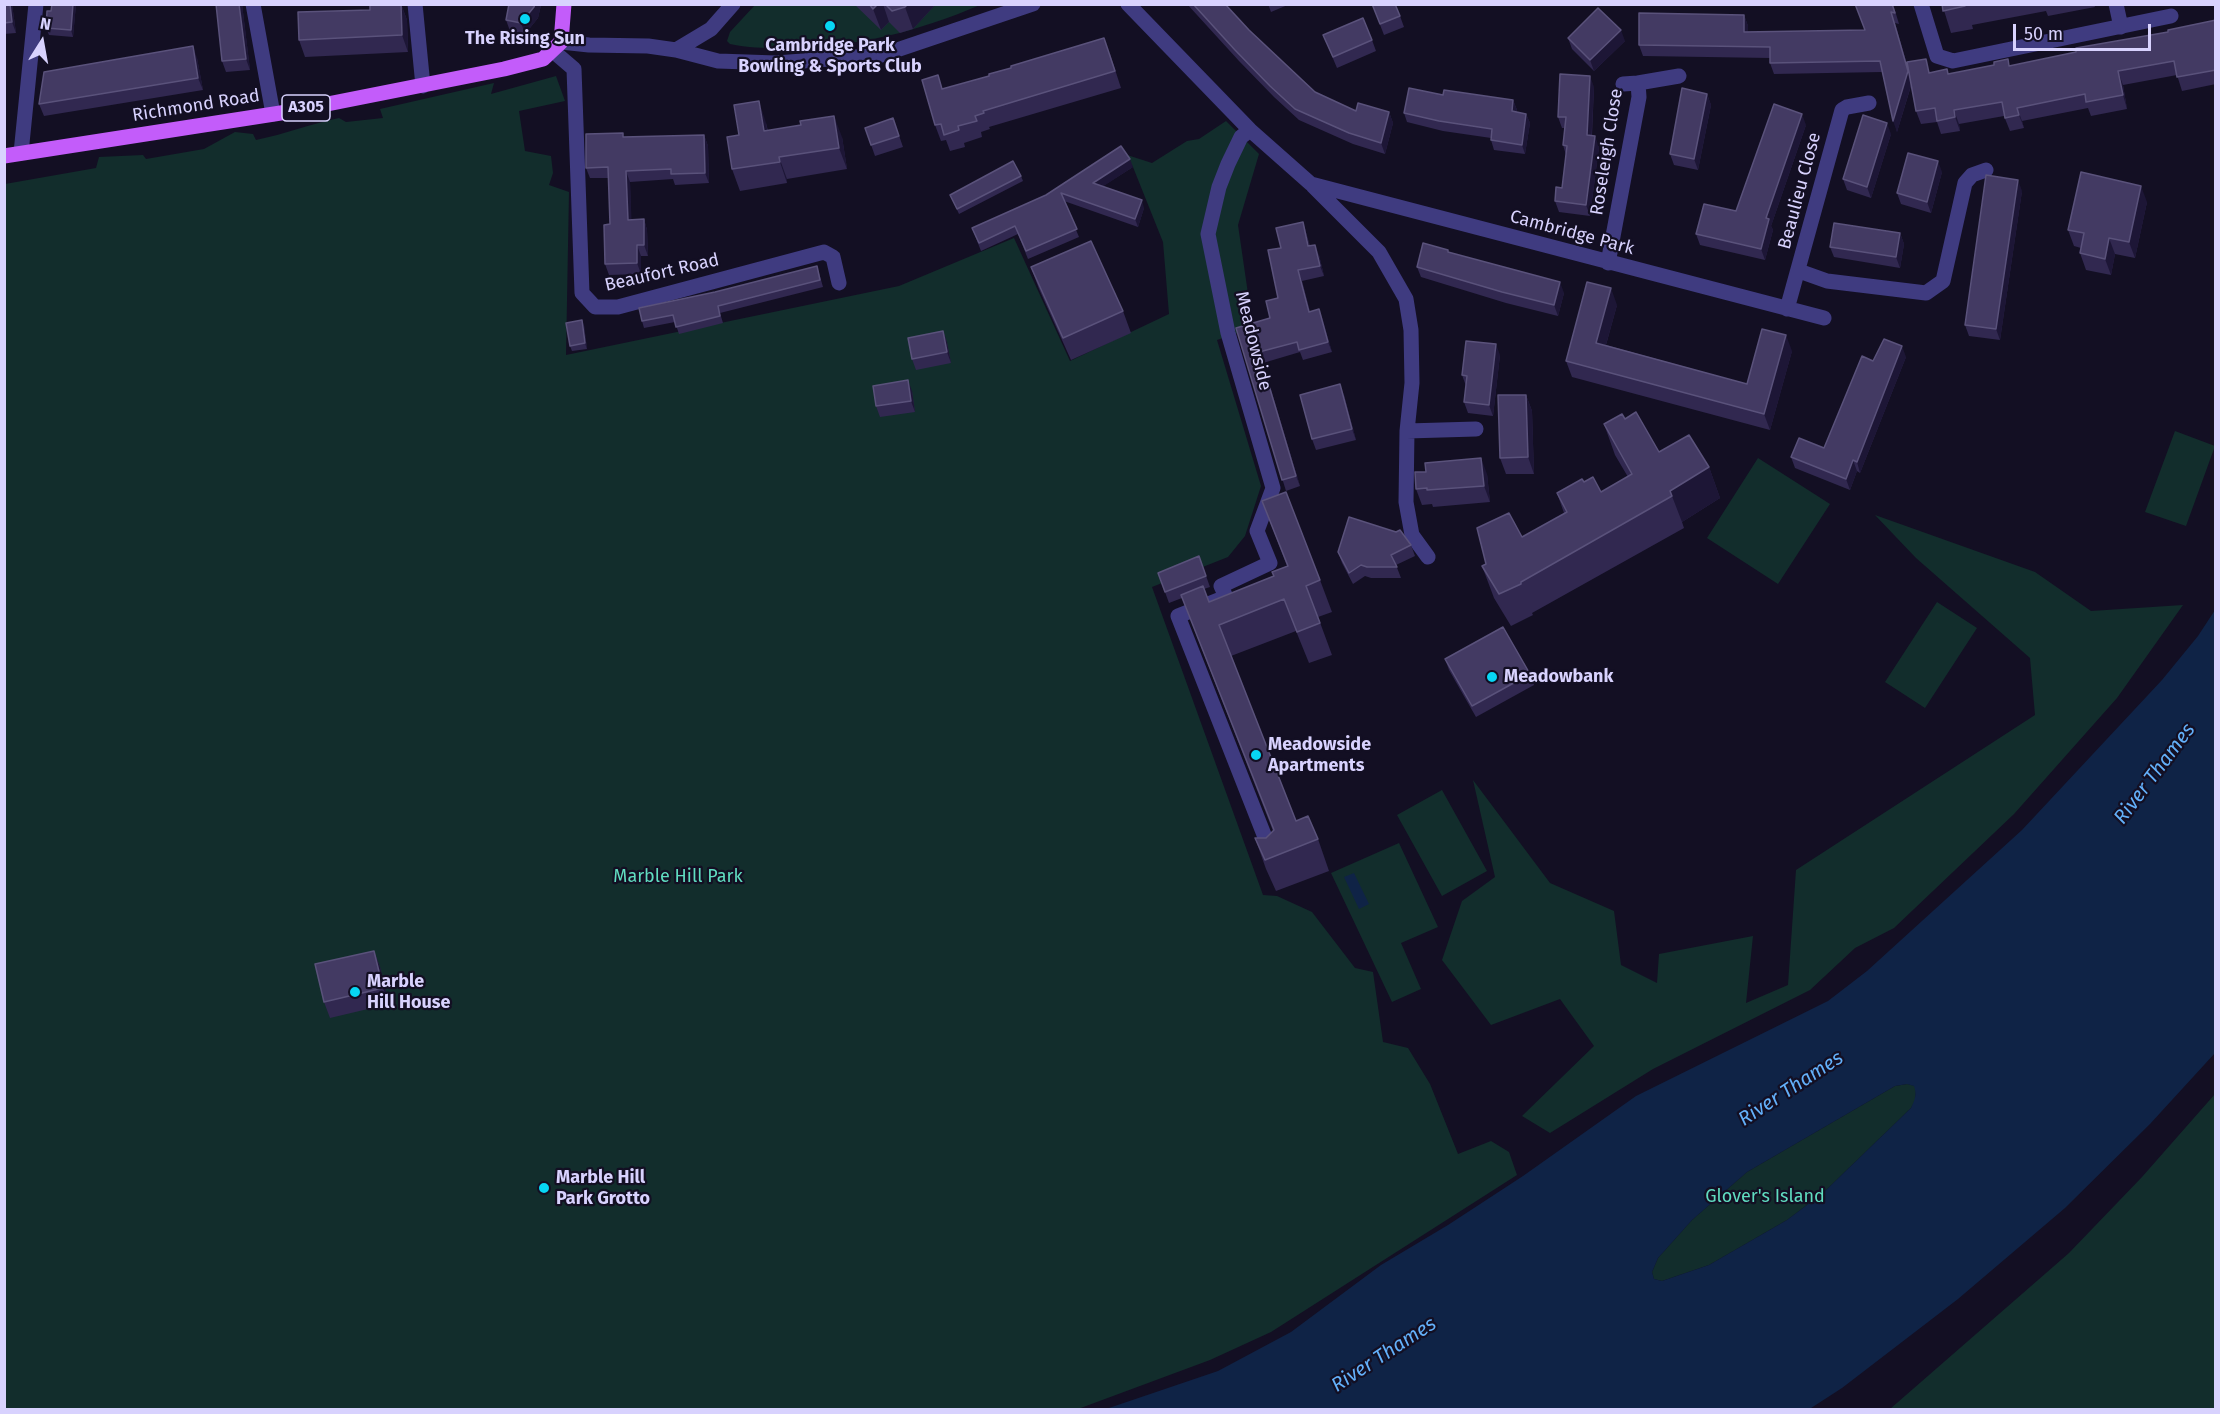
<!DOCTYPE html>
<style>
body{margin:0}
#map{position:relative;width:2220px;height:1414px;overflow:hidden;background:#130f23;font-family:"Fira Sans",sans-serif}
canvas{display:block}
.frame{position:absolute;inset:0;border:6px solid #d8d2fe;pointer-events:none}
.north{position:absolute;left:12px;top:12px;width:60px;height:60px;-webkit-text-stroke:4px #130f23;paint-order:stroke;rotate:11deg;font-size:16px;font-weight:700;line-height:24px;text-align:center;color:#d8d2fe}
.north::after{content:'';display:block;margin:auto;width:21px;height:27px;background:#d8d2fe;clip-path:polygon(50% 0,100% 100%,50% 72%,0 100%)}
.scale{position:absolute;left:2013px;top:24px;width:138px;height:27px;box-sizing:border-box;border:3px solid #d8d2fe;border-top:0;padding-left:8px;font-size:18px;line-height:21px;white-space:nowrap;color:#d8d2fe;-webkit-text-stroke:4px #130f23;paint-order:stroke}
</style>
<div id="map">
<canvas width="2220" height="1414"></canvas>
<div class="frame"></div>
<div class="north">N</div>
<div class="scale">50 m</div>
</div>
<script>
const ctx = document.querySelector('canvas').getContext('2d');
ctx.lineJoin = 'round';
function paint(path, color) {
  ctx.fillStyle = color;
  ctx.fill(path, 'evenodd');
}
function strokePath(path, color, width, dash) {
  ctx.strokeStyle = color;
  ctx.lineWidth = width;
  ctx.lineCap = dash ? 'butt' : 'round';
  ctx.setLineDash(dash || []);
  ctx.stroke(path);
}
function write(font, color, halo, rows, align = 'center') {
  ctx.font = font + ' "Fira Sans",sans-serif';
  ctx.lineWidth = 4.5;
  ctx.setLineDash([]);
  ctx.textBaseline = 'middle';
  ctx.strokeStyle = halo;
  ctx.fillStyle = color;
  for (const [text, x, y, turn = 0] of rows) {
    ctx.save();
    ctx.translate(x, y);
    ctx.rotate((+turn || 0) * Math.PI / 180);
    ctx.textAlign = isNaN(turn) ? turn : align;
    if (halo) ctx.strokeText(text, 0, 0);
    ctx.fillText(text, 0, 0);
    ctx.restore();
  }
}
const green = new Path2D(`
 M755,5H988H980C917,32 850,49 781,48C765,48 747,48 730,44L727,41L730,32Z
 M556,76L565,101L519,111L525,151L551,156L553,173L549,185L569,192L566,355L899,286L1014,238L1070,361L1169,314L1163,242L1133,167L1124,154L1152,163L1187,141L1199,139L1226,121L1259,154L1238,225L1253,328L1217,340L1261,486L1245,536L1228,557L1152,587L1263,895L1277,896L1312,912L1355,968L1373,972L1383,1042L1408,1048L1430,1084L1458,1154L1491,1141L1509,1152L1517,1175L1271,1332L1210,1360L1078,1409L5,1410V184L96,168L99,157L143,155L146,159L204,149L235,132L253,134L256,140C285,134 310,124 339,118L346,122L383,118L380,109L494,83L491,94Z
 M2175,431L2215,446L2186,526L2145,512Z
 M1758,458L1830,504L1778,584L1707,538Z
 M1875,515L2035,572L2091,611L2183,605L2117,698L2014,814L1894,928L1855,948L1810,990L1653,1069L1550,1133L1522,1116L1594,1046L1560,999L1491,1025L1442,960L1462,901L1495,877L1473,780L1550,883L1614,911L1621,965L1657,983L1659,954L1753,936L1746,1003L1788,985L1796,870L2035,715L2030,658L1916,558Z
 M1937,602L1977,628L1925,708L1885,682Z
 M1442,790L1487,871L1442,896L1397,815Z
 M1399,843L1438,927L1401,943L1421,989L1392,1002L1331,873Z
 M1907,1084L1915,1086L1916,1091L1915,1101L1911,1108L1823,1193L1787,1220L1709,1265L1662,1281L1654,1279L1652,1272L1658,1258L1692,1220L1747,1172L1895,1086Z
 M2215,1094V1409H1890L2069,1253L2142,1177Z`);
const water = new Path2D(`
 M2215,610V1053L2150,1124L2065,1208L1958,1299L1842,1388L1808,1410L1106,1409L1218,1371L1291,1332L1381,1265L1448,1225L1523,1176L1636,1096L1828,1001L1867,971L2022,830L2162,680L2198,636ZM1907,1084L1914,1086C1917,1094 1915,1100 1911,1108L1823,1193L1787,1220L1709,1265L1662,1281L1654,1279L1652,1272L1658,1258L1692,1220L1747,1172L1895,1086Z
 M1354,873L1369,904L1359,909L1344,877Z`);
const minor = new Path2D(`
 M253,4L273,114
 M415,4L423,86
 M1128,4L1250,130L1311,184L1824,318
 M1921,4L1937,56L1953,61L2171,16
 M2116,4L2121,27
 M561,42L589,45L648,46L676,50L718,61L776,63L882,55L1033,4
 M676,50L711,29L733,4
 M553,51L574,69L582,293L595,307H618L824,252L833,257L839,283
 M1623,84L1638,83
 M1250,130L1241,137L1228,164L1219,187L1208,234L1228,333L1273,488L1257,531L1270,563L1221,586L1226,597L1178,616L1272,855
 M21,153L36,4
 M1313,186L1379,252L1406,299L1411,330L1412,383L1407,431L1406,502L1412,535L1428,557
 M1608,263L1639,97L1638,83L1679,76
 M1799,271L1827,281L1926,293L1943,281L1965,183L1972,175L1986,170
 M1787,309L1842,110L1847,107L1869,103
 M1407,431L1476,429`);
const major = new Path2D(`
 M4,156L287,112L504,69L543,59L561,42L564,4`);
const wall = new Path2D(`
 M4,4H12L16,33L4,34Z
 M76,4L73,37L49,35L46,28L51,11Z
 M216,4H242L250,70L226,72L222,61Z
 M401,4L407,20L408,52L305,57L299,40L370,10Z
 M854,4H936L913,29L900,33L889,22L881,30Z
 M1187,4H1225L1249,30L1315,92L1356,111L1389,112L1393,123L1385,154L1353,144L1299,120L1274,97L1239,61Z
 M1268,4H1290L1271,12Z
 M1372,4L1400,16L1404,27L1384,35Z
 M1893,4L1899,24L1895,23L1908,68L1931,72L1949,74L2010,66L2168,32L2216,20V84L2182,91L2177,75L2123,85L2127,109L2091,116L2088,108L2022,121L2024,128L2010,131L2004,116L1959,124L1960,131L1941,134L1937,122L1921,124L1916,111L1911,86L1897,132L1882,72L1774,74L1770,63V58L1643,56L1639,45L1744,15L1748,26V32L1865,30Z
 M1942,4H2094L2095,7L2048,16L2046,11L1972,25L1973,29L1951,33Z
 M541,5L538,18L525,34L510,31L506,20Z
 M1323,35L1372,40L1376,51L1337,68Z
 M1568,38L1625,41L1594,71L1572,49Z
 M1110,54L1121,88L989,127L990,129L981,132L982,137L964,143L965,147L950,151L946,140L941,141L935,125Z
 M197,58L203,90L44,116L39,104Z
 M1594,87L1592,135L1599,147L1590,216L1559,212L1555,201L1562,188L1566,155L1563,145L1565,128H1562L1558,117Z
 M1707,94L1711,105L1698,170L1674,165L1670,154Z
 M1443,95L1513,100L1517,110V112L1526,114L1530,123L1525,154L1494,150L1491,140V138L1443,131L1407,122L1404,113Z
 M893,118L903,147L875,156L865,128Z
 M766,123L768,131L842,137L847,169L787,179V183L740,191L732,169L739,135Z
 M1806,125L1771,226L1773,230L1765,260L1700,245L1696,234L1736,211Z
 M1891,134L1871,198L1847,190L1843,179Z
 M704,135L708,146L709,183L675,185L673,179L630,182L631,220L644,219L647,230L648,256H641V274L609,275L605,264L610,224L609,178H590L586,168L625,137Z
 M1133,167L1103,186L1144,208L1138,227L1064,201L1079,237L1028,259L1018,234L981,251L972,228L1046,195Z
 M1942,172L1931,213L1901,204L1897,193Z
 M1021,176L1023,181L959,214L950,195Z
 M2022,191L2000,340L1969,336L1965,325Z
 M2147,202L2135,258L2115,254L2111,275L2086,270L2080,253L2081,248L2074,246L2068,230Z
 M1303,222L1310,246L1319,255L1324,276L1302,281L1310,312L1319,309L1332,352L1303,360L1300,352L1263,363L1300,486L1286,491L1236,328L1270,318L1278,298L1281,248Z
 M1900,233L1904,244L1900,268L1834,257L1830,247Z
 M1449,253L1564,293L1558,316L1506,303L1421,277L1417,267Z
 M817,266L823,287L720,313L723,323L679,334L675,322L644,328L642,321L715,292Z
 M1031,267L1123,311L1131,333L1071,360L1039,289Z
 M1617,305L1606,345L1747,384L1792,351L1770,430L1572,377L1566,361Z
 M584,325L587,349L572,351L570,346Z
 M943,331L947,342L951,363L916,370L912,359Z
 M1500,355L1493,416L1468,413L1464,402L1466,386L1462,375Z
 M1906,357L1860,473L1857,471L1850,490L1795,468L1791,457L1824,448L1873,361Z
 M912,391L915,412L880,417L876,406Z
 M1344,395L1356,440L1316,450L1312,439Z
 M1526,395L1532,411L1534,474H1506L1500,458Z
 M1625,419L1659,452L1709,467L1720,498L1682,522L1684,528L1532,613L1533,615L1511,626L1494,598L1482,566L1564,513L1557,493L1584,482L1601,492L1628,477L1615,455L1604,424Z
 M1487,474L1490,502L1433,507L1432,504L1422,505L1416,489Z
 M1262,501L1320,580L1332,612L1318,617L1332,655L1309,663L1296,631L1231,656L1296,821L1318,839L1329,871L1276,891L1266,869L1255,838H1266L1273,831L1182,598L1169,603L1158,573L1199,556L1210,587L1204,589L1209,602L1273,576L1272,572L1287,566Z
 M1411,545L1415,556L1396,565L1401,578H1371L1365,576L1353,584L1342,563L1338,552Z
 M1445,659L1530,674L1534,685L1476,717L1449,670Z
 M374,951L380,967L389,1004L330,1018L324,1002Z`);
const shadedWall = new Path2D(`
 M10,4H12L16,33L12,22Z
 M73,4H76L73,37L71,30Z
 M239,4H242L250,70L246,59Z
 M401,4L407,20L408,52L402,35Z
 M535,4L541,5L538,18L525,34L521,23Z
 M878,4H883L889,22L881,30L873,9Z
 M908,4H936L913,29L905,7Z
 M1891,12L1912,82L1897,132L1893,121Z
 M1744,15L1748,26V42L1744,32Z
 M1621,30L1625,41L1594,71L1590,60Z
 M193,46L197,58L203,90L198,78Z
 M2118,71L2123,85L2127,109L2123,95Z
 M1590,76L1594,87L1591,146L1587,135Z
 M1707,94L1711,105L1698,170L1694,159Z
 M1513,100L1517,110L1515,121L1512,111Z
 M759,101L766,123L771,153L764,131Z
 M2017,108L2022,121L2024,128L2019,115Z
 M1954,110L1959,124L1960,131L1955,117Z
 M1389,112L1393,123L1385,154L1381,143Z
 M1526,114L1530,123L1525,154L1522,145Z
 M1802,114L1806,125L1771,226L1773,230L1765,260L1761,249L1766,218Z
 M834,116L842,137L847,169L839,148Z
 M1887,123L1891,134L1871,198L1867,187Z
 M704,135L708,146L709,183L705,173Z
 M1595,136L1599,147L1590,216L1586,205Z
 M779,157L787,179V183L780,162Z
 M1130,159L1133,167L1096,191L1093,183Z
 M1938,161L1942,172L1931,213L1927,202Z
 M626,171L630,182L632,231L628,220Z
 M2018,180L2022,191L2000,340L1996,329Z
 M2141,186L2147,202L2135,258L2129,242Z
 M1142,200L1144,208L1138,227L1135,219Z
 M644,219L647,230L648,256L644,245Z
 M1303,222L1306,232L1312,257L1308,246Z
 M1900,233L1904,244L1900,268L1896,257Z
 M2109,238L2115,254L2111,275L2105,259Z
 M637,245L641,256V274L637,263Z
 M1315,245L1319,255L1324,276L1320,266Z
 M1298,270L1302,281L1313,322L1309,312Z
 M1560,282L1564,293L1558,316L1554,305Z
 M1611,288L1617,305L1602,359L1596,343Z
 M1319,309L1323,320L1332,352L1328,342Z
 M582,320L584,325L587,349L585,343Z
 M943,331L947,342L951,363L947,352Z
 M1786,335L1792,351L1770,430L1764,414Z
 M1496,344L1500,355L1493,416L1489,405Z
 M1902,346L1906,357L1860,473L1857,462Z
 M1259,352L1263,363L1300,486L1296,476Z
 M908,380L912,391L915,412L911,401Z
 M1340,384L1344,395L1356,440L1352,429Z
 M1526,395L1532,411L1534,474L1528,457Z
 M1481,458L1487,474L1490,502L1484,486Z
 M1853,460L1857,471L1850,490L1846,479Z
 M1709,467L1720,498L1682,522L1670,491Z
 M374,951L380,967L389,1004L383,988Z`);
const building = new Path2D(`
 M4,4H10L12,22L4,23Z
 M52,4H73L71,30L46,28L47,11H51Z
 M216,4H239L246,59L222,61Z
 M401,4L402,35L299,40L298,12L370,10V5Z
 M509,4H535L534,7L521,23L506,20Z
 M869,4H878L873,9Z
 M885,4H908L905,7L892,11Z
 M1193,4H1225L1249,30L1315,92L1356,111L1358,103L1389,112L1381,143L1349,133L1295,109L1270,86L1235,50Z
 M1372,4H1395L1400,16L1380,24Z
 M1855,4H1892L1895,13L1891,12L1908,71L1893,121L1880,61L1770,63V47L1639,45V13L1744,15V32L1865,30Z
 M1942,4H1965V6L1943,11Z
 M1598,8L1621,30L1590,60L1568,38Z
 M1363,18L1372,40L1333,57L1323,35Z
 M2216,20V70L2177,77L2174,61L2118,71L2123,95L2086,102L2085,94L2017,108L2019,115L2005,118L2002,102L1954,110L1955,117L1937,121L1935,108L1916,111L1907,62L1926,59L1929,73L1947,69L1948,74L1994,65V62L2008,59L2009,66L2076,52V48L2168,32V30Z
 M1104,38L1115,71L983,111L984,113L975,116L977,121L958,126L959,130L944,135L941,124L935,125L922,80L938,75L942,89L989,76V74L1011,68V66Z
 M193,46L198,78L39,104L44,72Z
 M1560,74L1590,76L1587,135L1595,136L1586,205L1555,201L1556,187L1562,188L1567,146L1563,145L1566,117H1558Z
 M1409,88L1443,95L1444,90L1513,100L1512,111L1526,114L1522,145L1491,140L1492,129L1439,121L1404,113Z
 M1682,88L1707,94L1694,159L1670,154Z
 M759,101L764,131L801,125L800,121L834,116L839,148L779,157L780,162L732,169L727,137L739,135L734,105Z
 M1774,104L1802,114L1766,218L1769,219L1761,249L1696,234L1704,204L1736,211Z
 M1863,115L1887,123L1867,187L1843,179Z
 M893,118L899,136L871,145L865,128Z
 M623,133V137L704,135L705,173L671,174V169L626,171L628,220L644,219V245H637V263L605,264L604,225L610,224L608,167L586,168V134Z
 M1121,146L1130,159L1093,183L1142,200L1135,219L1061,193L1077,229L1026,251L1015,226L979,243L972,228L1046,195Z
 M1908,153L1938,161L1927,202L1897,193Z
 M1013,161L1021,176L957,209L950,195Z
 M2081,172L2141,186L2129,242L2109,238L2105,259L2080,253L2084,233L2068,230Z
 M1986,175L2018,180L1996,329L1965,325Z
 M1303,222L1308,246L1315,245L1320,266L1298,270L1309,312L1319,309L1328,342L1299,350L1297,342L1259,352L1296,476L1282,480L1236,328L1270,318L1266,301L1278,298L1268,250L1281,248L1276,228Z
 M1834,223L1900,233L1896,257L1830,247Z
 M1091,241L1123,311L1063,338L1031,267Z
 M1423,243L1448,250V252L1560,282L1554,305L1502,292L1417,267Z
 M817,266L820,280L718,306L720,316L676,327L673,315L642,321L639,308L715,292Z
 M1587,282L1611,288L1596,343L1747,384L1762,329L1786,335L1764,414L1566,361Z
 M582,320L585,343L570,346L566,323Z
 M943,331L947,352L912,359L908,338Z
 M1884,339L1902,346L1857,462L1853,460L1846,479L1791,457L1799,438L1824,448L1862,356L1873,361Z
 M1466,341L1496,344L1489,405L1464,402L1467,376L1462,375Z
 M908,380L911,401L876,406L873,386Z
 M1340,384L1352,429L1312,439L1300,395Z
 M1498,395H1526L1528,457L1500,458Z
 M1636,412L1659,452L1689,435L1709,467L1670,491L1672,496L1521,582V584L1499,594L1482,566L1486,564L1477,528L1509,513L1522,537L1567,512L1557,493L1582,479L1584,482L1593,477L1601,492L1632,474L1604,424L1622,414L1625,419Z
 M1481,458L1484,486L1427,490V488L1416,489L1415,472H1426L1425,463Z
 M1286,492L1320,580L1306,586L1320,623L1297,632L1284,599L1219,625L1296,821L1308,816L1318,839L1265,860L1255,838H1266L1274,830L1181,595L1203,586L1209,602L1274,576L1272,572L1288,566L1262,501Z
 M1349,517L1396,532L1400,530L1411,545L1391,555L1397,567H1367L1361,565L1349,573L1338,552Z
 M1199,556L1206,576L1165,592L1158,573Z
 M1503,627L1530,674L1472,706L1445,659Z
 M374,951L383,988L324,1002L315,964Z`);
const markers = [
 [525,19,6,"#07d6f4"],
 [830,26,6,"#07d6f4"],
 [1492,677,6,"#07d6f4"],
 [1256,755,6,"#07d6f4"],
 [355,992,6,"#07d6f4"],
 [544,1188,6,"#07d6f4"]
];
const shields = [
 [306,108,48]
];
const shieldNames = [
 ["A305",306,108]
];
const poiNames = [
 ["The Rising Sun",525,39,"center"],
 ["Cambridge Park",830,46,"center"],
 ["Bowling & Sports Club",830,67,"center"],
 ["Meadowbank",1504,677],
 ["Meadowside",1268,745],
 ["Apartments",1268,766],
 ["Marble",367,982],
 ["Hill House",367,1003],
 ["Marble Hill",556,1178],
 ["Park Grotto",556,1199]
];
const streetNames = [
 ["Richmond Road",196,106,-9],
 ["Roseleigh Close",1607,152,-81],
 ["Beaulieu Close",1800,191,-75],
 ["Cambridge Park",1572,233,15],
 ["Beaufort Road",662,273,-13],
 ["Meadowside",1253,341,76]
];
const parkNames = [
 ["Marble Hill Park",678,877],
 ["Glover's Island",1765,1197]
];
const waterNames = [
 ["River Thames",2155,774,-53],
 ["River Thames",1791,1089,-33],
 ["River Thames",1384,1355,-33]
];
paint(green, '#122d2c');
paint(water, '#0f2346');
strokePath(minor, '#3f3b80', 15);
strokePath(major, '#c35cfa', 15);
paint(wall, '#312850');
paint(shadedWall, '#1d1636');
paint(building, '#433a63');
strokePath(building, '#5a527b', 1.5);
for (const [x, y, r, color] of markers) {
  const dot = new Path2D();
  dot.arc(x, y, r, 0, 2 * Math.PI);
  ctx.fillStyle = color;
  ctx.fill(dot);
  strokePath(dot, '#130f23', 2);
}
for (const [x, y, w] of shields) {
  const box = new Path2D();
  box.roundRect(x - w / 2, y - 13, w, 26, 4.5);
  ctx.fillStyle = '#130f23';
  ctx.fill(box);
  strokePath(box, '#d8d2fe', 1.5);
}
write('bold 16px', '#d8d2fe', null, shieldNames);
write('bold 18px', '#d8d2fe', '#130f23', poiNames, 'left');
write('18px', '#d8d2fe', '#130f23', streetNames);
write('18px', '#60dcc0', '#130f23', parkNames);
write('italic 20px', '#63b0fa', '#130f23', waterNames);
</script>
